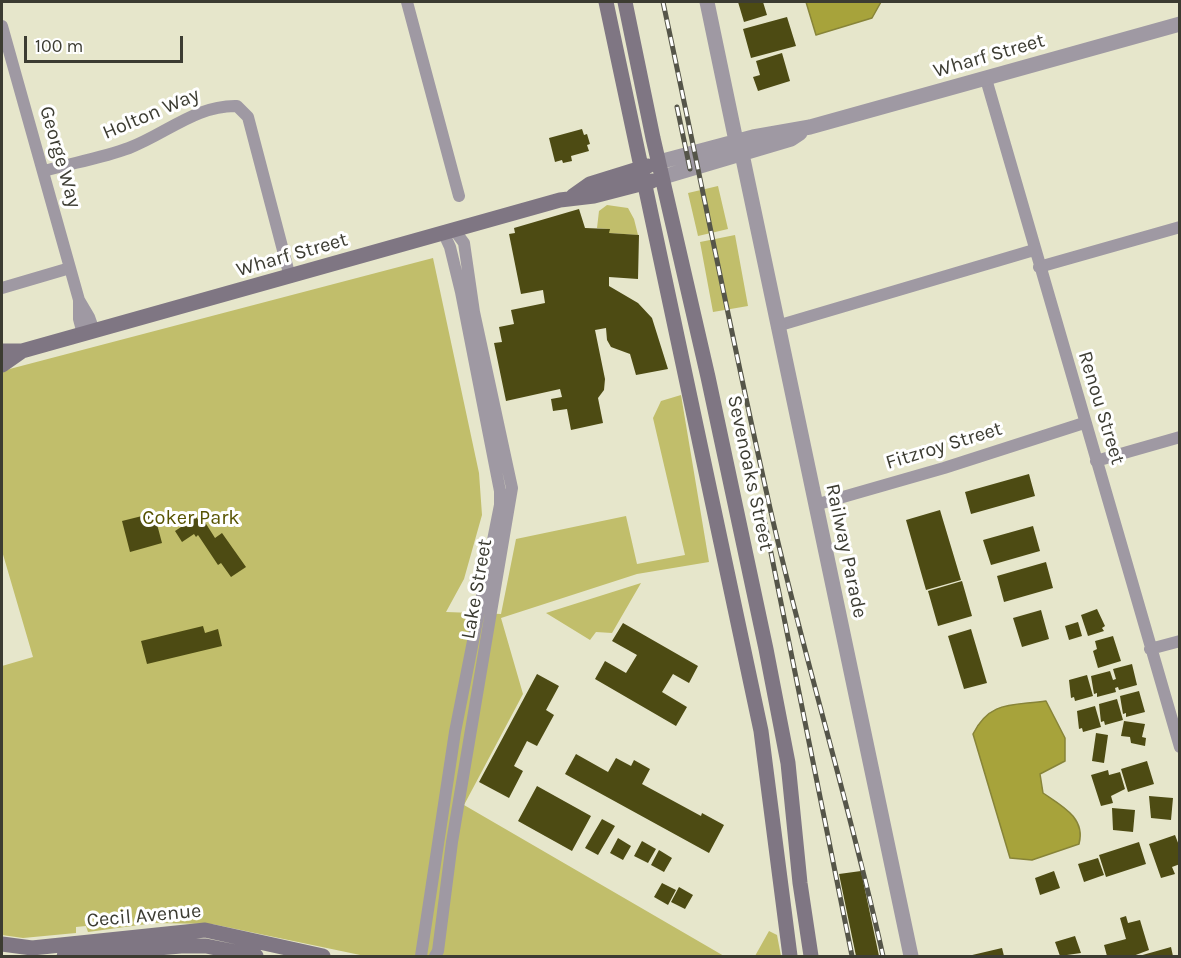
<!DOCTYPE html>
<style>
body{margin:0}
#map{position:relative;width:1181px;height:958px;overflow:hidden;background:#e6e6cb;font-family:Karla,sans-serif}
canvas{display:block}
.frame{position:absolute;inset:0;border:3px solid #3c3c32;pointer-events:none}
.scale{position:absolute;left:24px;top:36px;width:159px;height:27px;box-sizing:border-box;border:3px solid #3c3c32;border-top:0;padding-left:8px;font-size:18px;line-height:21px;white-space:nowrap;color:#3c3c32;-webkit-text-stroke:4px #fff;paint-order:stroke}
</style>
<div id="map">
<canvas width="1181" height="958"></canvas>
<div class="frame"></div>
<div class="scale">100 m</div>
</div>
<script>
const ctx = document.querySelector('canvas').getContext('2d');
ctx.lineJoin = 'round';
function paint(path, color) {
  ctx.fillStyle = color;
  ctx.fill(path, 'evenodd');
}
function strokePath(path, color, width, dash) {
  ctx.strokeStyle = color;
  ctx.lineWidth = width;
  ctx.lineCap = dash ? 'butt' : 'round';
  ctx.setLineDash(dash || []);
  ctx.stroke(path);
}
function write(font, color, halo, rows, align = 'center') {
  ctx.font = font + ' Karla,sans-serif';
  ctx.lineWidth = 6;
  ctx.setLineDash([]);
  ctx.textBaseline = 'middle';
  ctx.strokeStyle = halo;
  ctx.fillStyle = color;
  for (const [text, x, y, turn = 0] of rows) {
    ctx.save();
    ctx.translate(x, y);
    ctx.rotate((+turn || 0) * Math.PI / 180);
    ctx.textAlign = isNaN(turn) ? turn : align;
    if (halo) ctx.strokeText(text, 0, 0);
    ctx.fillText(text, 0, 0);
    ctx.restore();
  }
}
const green = new Path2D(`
 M718,186L728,229L698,236L688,193Z
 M607,205L628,208L634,219L638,235L609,233V229L597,228L599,211Z
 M735,235L748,306L713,312L700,242Z
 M433,258L479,473L482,515L464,579L446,612L501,614L516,539L626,516L637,564L685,555L653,418L661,401L681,395L709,562L637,574L501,618L523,694L464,805L724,956H365L212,924L154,923L88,932L86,926L76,927V933L23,938L2,935V666L33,657L2,551V371Z
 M641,583L612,633L596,632L590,640L546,613Z
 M769,931L777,935L781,956H755Z`);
const water = new Path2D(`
 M806,2H881L872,18L816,35Z
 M1046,701L1065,738V761L1040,774L1043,793C1062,806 1086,818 1079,844L1032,860L1010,858L973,734C990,700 1013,706 1046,701Z`);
const building = new Path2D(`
 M738,2H763L767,15L744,22Z
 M787,17L796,46L751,58L743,29Z
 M782,53L790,81L758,91L753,77L760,75L756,61Z
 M582,129L584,135L587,134L590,144L587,145L589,151L571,156L572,161L563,163L562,160L555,162L549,138Z
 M579,209L585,228L610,229L609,233L639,235L638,279L609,277V286L638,303L652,318L668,369L636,375L630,354L611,347L607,340L606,328L595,330L605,379L604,390L598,398L603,423L571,430L567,409L553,411L551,399L562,397L560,389L506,401L494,343L502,342L499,327L514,324L511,310L545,303L543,290L521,294L509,234L515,233L514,228Z
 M1029,474L1035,496L971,514L965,492Z
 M940,510L961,580L926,590L906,520Z
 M154,513L162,543L130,552L122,521Z
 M196,517L199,521L203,519L215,538L222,533L246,567L231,577L221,563L218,565L198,535L196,537L194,534L182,542L175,531Z
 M1033,526L1040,551L991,565L983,540Z
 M1046,562L1053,588L1004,602L997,576Z
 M962,581L972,616L938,626L928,591Z
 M1097,609L1105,626L1102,628L1104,631L1088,636L1081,615Z
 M1041,610L1049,639L1022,647L1013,618Z
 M1078,622L1082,636L1069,640L1065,626Z
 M623,623L698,666L689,683L673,674L662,692L687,707L676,726L595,679L605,661L626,673L637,655L612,641Z
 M203,626L205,633L218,629L222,646L147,664L141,641Z
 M971,629L987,683L964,689L948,636Z
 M1113,636L1121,661L1098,668L1093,651L1097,649L1095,641Z
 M1132,664L1137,685L1119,690L1118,687L1115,688L1116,692L1097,697V693L1094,694L1091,676L1110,671L1113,680L1116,679L1113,669Z
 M537,674L559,686L546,710L554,715L537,746L527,741L514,766L523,771L509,798L479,782Z
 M1087,675L1093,696L1075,701L1074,697L1071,698L1069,680Z
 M1139,691L1145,712L1126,717V713L1123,714L1120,696Z
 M1117,699L1123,720L1105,725L1104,721L1101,722L1099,704Z
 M1095,706L1101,727L1083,732L1082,728L1079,729L1077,711Z
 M1124,721L1145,724L1142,737L1146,738L1145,746L1131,743L1130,737L1121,736Z
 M1096,733L1108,735L1104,763L1092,761Z
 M576,754L608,772L616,758L631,766L634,760L650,769L642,784L701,816L702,813L724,825L709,853L565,774Z
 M1147,761L1154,784L1128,792L1121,769Z
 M1108,770L1109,775L1120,772L1125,789L1111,796L1113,803L1101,806L1091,775Z
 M537,786L591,816L572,851L518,821Z
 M1149,796L1173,798L1171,820L1151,818Z
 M1112,808L1135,810L1133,832L1113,830Z
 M602,819L615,826L598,855L585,848Z
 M1175,835L1180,848V864L1172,867L1175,874L1161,878L1149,844Z
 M618,838L631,846L623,860L610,853Z
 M642,841L656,849L648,863L634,856Z
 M1139,842L1146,864L1106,877L1099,855Z
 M659,850L672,858L664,872L651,865Z
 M1098,858L1104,875L1084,882L1078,864Z
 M861,871L879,956H856L839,874Z
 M1054,871L1060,888L1040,895L1035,878Z
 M662,883L676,890L668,905L654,897Z
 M679,887L693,895L685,909L671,902Z
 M1126,916L1128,923L1140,920L1149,950L1133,956H1107L1104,945L1126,939L1120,918Z
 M1075,936L1081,953L1060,956L1055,942Z
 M1171,947L1173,956H1139Z
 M1002,948L1004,956H968Z`);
const minor = new Path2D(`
 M407,2L459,196
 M2,26L79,300L89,317L94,331
 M986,79L1180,747
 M44,171C72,163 102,158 129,148C166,134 196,105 237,106L248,117L290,277
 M1039,267L1180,227
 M2,288L70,268
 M79,301V319L83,334
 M777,326L1034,250
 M1096,461L1180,437
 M815,505L944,468L1084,423
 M1150,649L1180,641
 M421,956L455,732L500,505V491L461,292L450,247L444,234
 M435,956L438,951L452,842L512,488L474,312L464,243L455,231`);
const tertiary = new Path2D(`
 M707,2L736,141
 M742,154L911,956
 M659,162L753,137L810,127L1180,24
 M663,177L791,139L800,133`);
const secondary = new Path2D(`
 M606,2L761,731L790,956
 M625,2L653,138L708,377L766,649L788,763L800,883L811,956
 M573,196L590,184L648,166
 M2,351H22L560,200L594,196L652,181
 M2,365L22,351
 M2,944L32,948L205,930L323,956
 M64,956L181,946H206L256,956`);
const rail = new Path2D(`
 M663,2C699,170 732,339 770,508C804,658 850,806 883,956
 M677,107L690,169
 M764,518L852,956`);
const streetNames = [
 ["Wharf Street",989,56,-16],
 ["Holton Way",151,114,-23],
 ["George Way",60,157,74],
 ["Wharf Street",292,255,-16],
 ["Renou Street",1101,408,73],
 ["Fitzroy Street",944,446,-17],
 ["Sevenoaks Street",750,473,78],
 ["Railway Parade",846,551,78],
 ["Lake Street",477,589,-80],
 ["Cecil Avenue",144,916,-5]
];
const parkNames = [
 ["Coker Park",191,518]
];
paint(green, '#c1be6b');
paint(water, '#a7a33b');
strokePath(water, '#878438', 1.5);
paint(building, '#4d4b13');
strokePath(minor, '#9f99a3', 12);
strokePath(tertiary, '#9f99a3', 15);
strokePath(secondary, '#7f7683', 15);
strokePath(rail, '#555549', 5);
strokePath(rail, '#fff', 3, [9]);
write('20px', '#3c3c32', '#fff', streetNames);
write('20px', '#585402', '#fff', parkNames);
</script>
